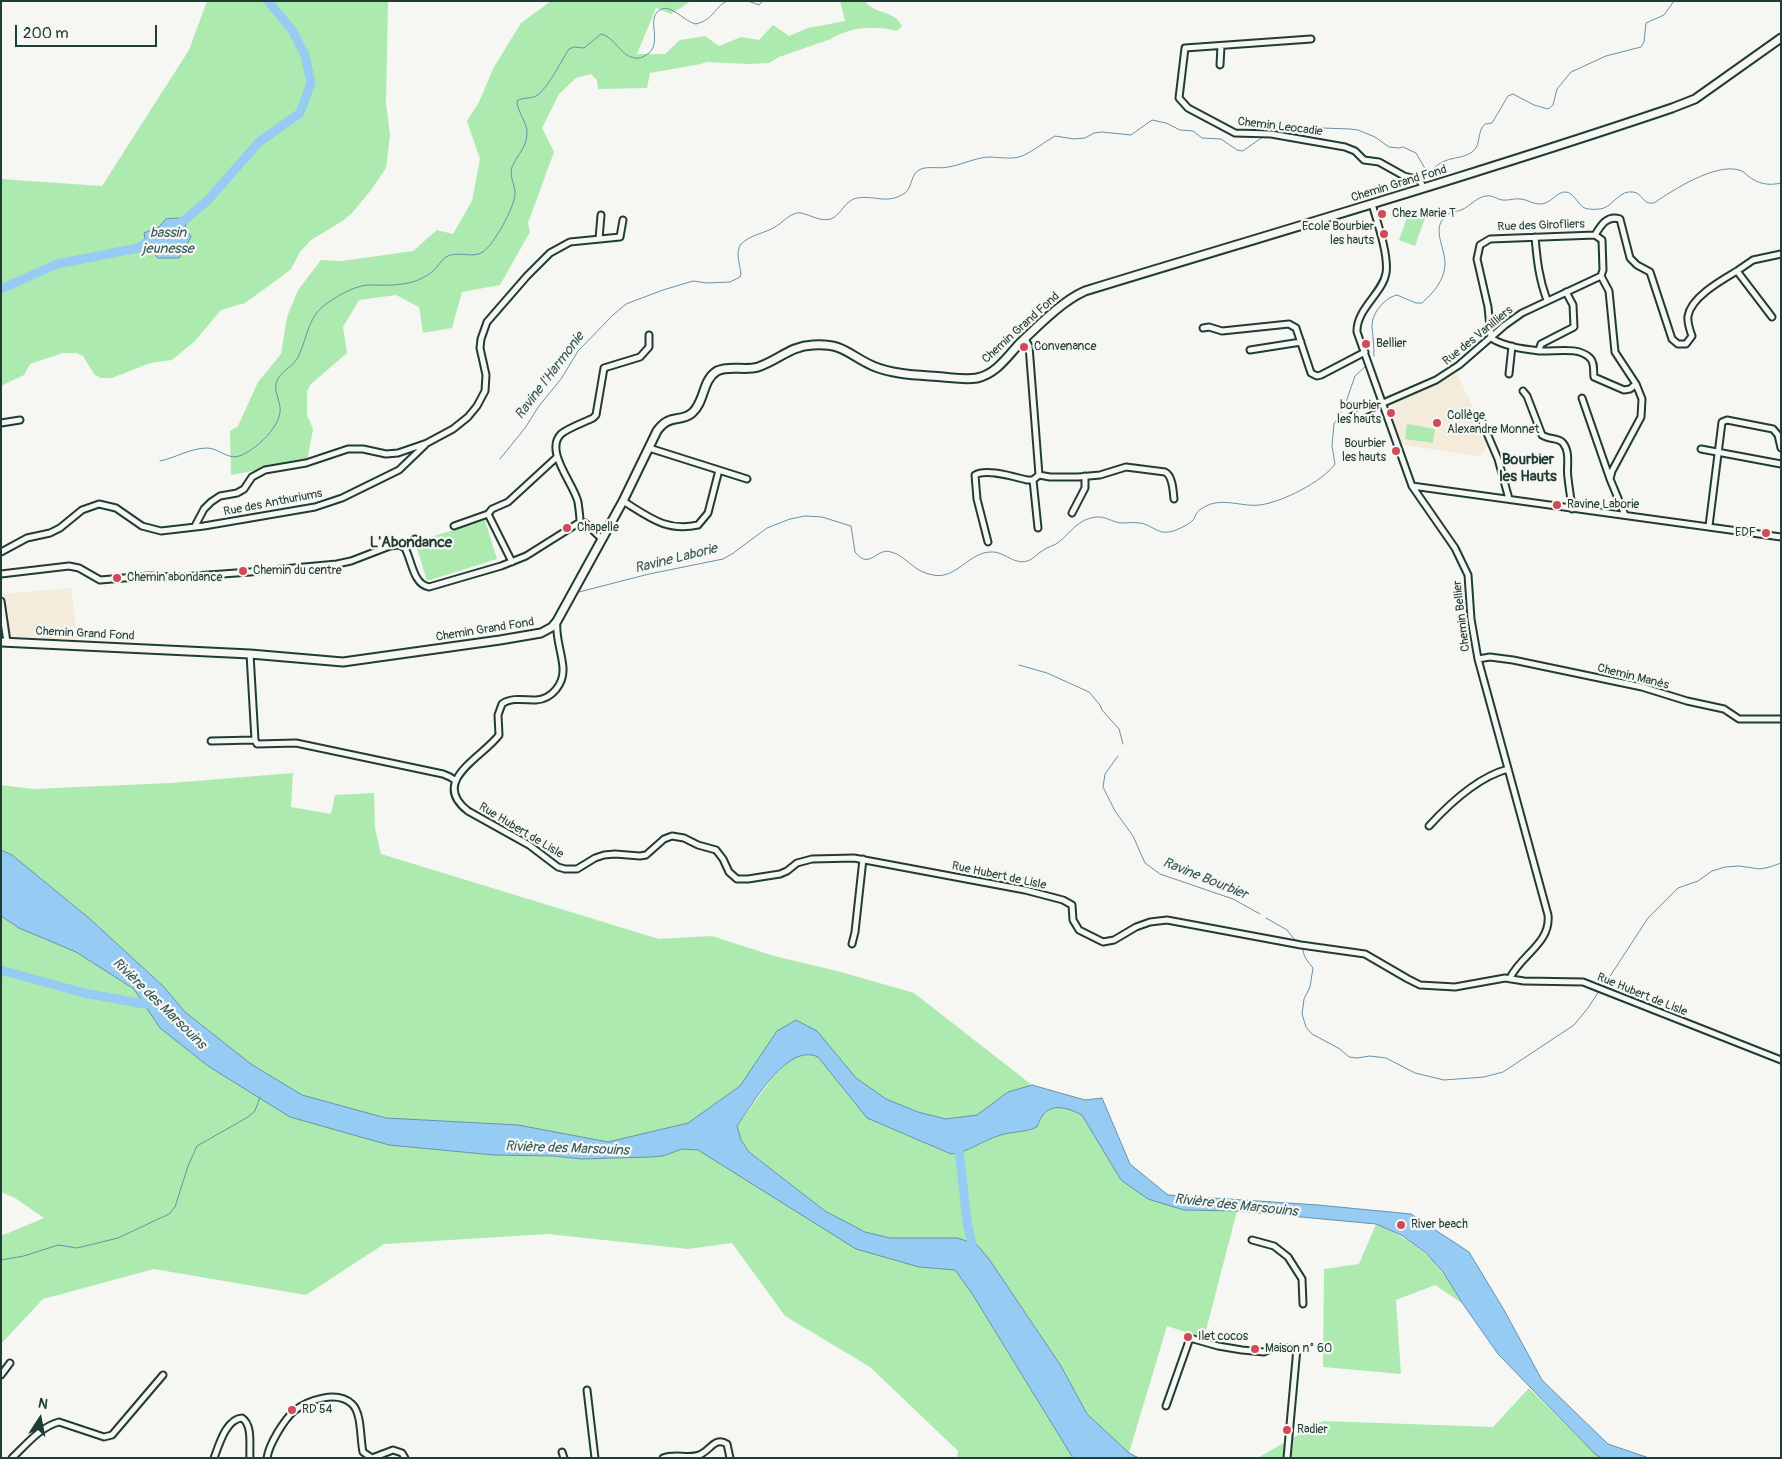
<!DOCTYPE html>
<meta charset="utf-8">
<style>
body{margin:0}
#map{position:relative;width:1782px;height:1459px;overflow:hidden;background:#f6f6f2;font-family:Pangolin,sans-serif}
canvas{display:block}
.frame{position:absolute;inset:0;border:2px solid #1f3d34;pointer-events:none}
.north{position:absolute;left:15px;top:1394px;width:50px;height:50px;-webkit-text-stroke:4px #f6f6f2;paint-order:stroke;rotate:11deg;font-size:14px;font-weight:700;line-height:20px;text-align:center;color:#1f3d34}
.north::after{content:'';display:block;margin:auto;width:18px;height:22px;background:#1f3d34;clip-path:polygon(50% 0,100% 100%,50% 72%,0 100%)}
.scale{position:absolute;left:15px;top:25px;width:142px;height:22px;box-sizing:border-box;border:2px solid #1f3d34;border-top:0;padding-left:6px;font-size:15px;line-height:18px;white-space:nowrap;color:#1f3d34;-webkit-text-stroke:4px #f6f6f2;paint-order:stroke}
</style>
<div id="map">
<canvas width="1782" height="1459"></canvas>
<div class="frame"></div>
<div class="north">N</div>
<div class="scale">200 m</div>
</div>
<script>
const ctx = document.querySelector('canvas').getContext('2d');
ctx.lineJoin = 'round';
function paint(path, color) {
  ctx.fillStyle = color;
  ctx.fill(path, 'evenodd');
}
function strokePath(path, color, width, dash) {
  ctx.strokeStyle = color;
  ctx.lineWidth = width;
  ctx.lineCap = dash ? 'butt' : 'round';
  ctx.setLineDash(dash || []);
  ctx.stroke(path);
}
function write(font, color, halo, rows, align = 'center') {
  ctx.font = font + ' Pangolin,sans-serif';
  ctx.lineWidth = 4.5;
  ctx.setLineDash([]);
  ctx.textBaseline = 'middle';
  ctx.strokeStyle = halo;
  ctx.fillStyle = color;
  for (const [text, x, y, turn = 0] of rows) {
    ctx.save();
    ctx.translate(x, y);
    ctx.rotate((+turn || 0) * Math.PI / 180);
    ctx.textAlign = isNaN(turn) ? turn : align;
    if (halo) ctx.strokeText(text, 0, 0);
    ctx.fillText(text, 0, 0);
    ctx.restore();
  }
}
const built = new Path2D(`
 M1457,373L1489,443L1481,455L1474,456L1400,444L1388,403Z
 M71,588L78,640L10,637L3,594Z`);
const green = new Path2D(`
 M207,1H388L386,103L390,135L386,168L371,190L352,213L344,220L311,240L300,252L291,269L281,277L245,303L221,310L195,341L172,360L150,363L112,378H101L94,374L83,356L76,353H63L30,364L24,375L1,386V179L102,186L189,50Z
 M551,1H691L671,14L656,8L637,54H665L680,40L705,36L719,46L741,37L759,40L773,25L789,36L808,28L845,21L840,1H865C873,14 895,10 902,26L897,31C875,25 850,27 831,39L779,57L769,63L750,64L707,62L701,64L650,73L647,88L598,89L597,80L591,74L576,78L559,94L542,128L554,152L528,223L530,232L500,285L462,292L452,328L423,333L419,307L396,295L359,300L343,327L347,353L311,384L307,391V415L313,429L307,461L231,475L230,431L238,426L258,382L281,354L287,317L298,290L321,260L342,261L413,251L437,230L453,234L472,201L480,159L467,121L479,102L494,67L521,23Z
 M1410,209L1426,215L1415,246L1399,240Z
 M1407,424L1435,429L1433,443L1405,439Z
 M485,520L497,559L427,581L415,542Z
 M293,773L291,807L331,814L335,795L374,793L375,828L381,854L659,939L712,936L774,956L841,972L914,993L1032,1085L1008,1092L977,1115L946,1119L918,1112L886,1099L856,1078L817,1032L796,1020L777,1031L740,1086L688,1123L608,1142L518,1125L386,1118L302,1095L251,1064L185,1012L164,987L90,919L12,855L1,850V785L33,789L171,783Z
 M1,916L19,928L76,952L134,989L160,1028L208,1066L290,1117L389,1145L494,1155L553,1156L582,1159L650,1157L663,1156L682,1149L698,1150L919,1267L956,1270L971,1292L1073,1458H957L958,1451L870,1367L785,1316L732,1243L688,1249L548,1234L384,1244L306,1295L154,1269L43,1299L1,1344V1236L44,1218L15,1198L1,1192Z
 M805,1054H812L818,1057L867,1118L951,1154C969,1152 982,1141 999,1136C1011,1131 1025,1133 1037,1127C1045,1103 1062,1105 1082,1114L1121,1180L1184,1210L1237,1211L1204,1338L1167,1326L1129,1453L1087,1414L1061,1366L989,1259L957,1238H890L865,1232L825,1211L749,1152L741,1140L737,1126L773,1077L790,1060Z
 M1376,1224C1424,1246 1436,1260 1463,1304L1435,1285L1396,1300L1401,1374L1323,1367L1324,1269L1359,1264Z
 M1529,1388L1596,1455L1602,1458H1257L1323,1421L1493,1427Z`);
const water = new Path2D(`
 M183,218L188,221L185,226L191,237L179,258H158L151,251H141L140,245L145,238L144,233L159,227L166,219Z
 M1,850L12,855L90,919L164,987L185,1012L251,1064L302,1095L386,1118L518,1125L608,1142L688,1123L740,1086L777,1031L796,1020L817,1031L856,1078L886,1099L918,1112L946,1119L977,1115L1008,1092L1032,1085L1085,1100L1102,1098L1130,1164L1168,1195L1318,1205L1411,1214L1469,1252L1504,1310L1542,1380L1608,1444L1649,1458H1602L1596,1455L1498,1354L1463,1304L1443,1272L1426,1253L1403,1236L1376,1224L1237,1211L1184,1210L1148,1199L1121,1180L1082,1115C1062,1105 1045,1102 1037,1127C1025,1133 1011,1131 998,1136C982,1141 969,1152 951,1154L867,1118L818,1057C787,1042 752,1105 737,1126L741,1140L749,1152L825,1211L865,1232L890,1238H957L976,1244L989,1259L1061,1366L1087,1414L1129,1453L1139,1458H1073L971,1292L955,1270L919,1267L856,1249L698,1150L682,1149L663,1156L650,1157L582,1159L553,1156L494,1155L389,1145L290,1117L208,1066L160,1028L134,989L76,952L19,928L1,916Z`);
const stream = new Path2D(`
 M748,1L759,5L763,1
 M1280,133H1308L1322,128L1350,129L1358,130L1375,137L1389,147L1399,148L1403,147L1416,153L1427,172H1429C1434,168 1439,163 1445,161C1454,157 1464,158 1472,152C1482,145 1476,132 1485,124L1492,123L1508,96L1513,94L1534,105L1548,109L1553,105L1557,89L1571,72L1606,56L1641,47L1644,42L1646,23L1664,15L1674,1
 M1374,356C1374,346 1373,337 1372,328C1371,314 1384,298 1397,295L1416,303H1422C1433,293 1444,281 1445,265C1446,250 1432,230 1444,218C1448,212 1454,212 1461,210C1470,207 1477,196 1487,196C1492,195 1497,199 1502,200C1508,201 1514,198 1520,199C1527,199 1532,204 1539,204C1551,205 1556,191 1566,192C1576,193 1578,209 1589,209C1594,210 1600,209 1604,208C1614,204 1620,190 1633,192C1643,193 1642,205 1654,203C1673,190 1715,163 1739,170C1743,171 1745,173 1748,176C1758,184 1769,186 1781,183
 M500,459L525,428L539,406L561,379L578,351L613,315L626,304L663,290L693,281L707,283L730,282L740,277L741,274C740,265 735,252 741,244C750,235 765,233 775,227C782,223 792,211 801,213C811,215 820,222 831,219C841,215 845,200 857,198C875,195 887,205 905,193C913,187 910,173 921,169C929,166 940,169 948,167C961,165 975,158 988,157C999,157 1012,160 1022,156C1034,151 1044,142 1055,136L1074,139L1085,138L1094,133L1102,132L1131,135L1152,120L1166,123L1180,130L1193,131L1202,138L1221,139L1237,150L1243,151L1264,136
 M160,461C175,458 191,448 207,448C218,448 228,460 239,456C255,451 283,425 280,407C279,398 273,389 277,381C280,372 292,367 297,359C306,343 307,321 321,308C333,298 353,286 368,285C380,285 391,286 402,284C413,283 425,278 433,271C438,267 441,260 446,257C457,250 472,259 483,252C494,244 515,207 515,193C515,184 509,177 512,167C517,155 527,147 527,133C527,121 517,112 517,101C523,97 530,99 536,96C546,91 562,60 569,49L574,47L584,48L601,34C615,37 621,57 635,58C640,59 645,56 649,53C663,40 644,16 662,9C672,5 685,22 696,24C715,19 713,8 727,1
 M575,593L649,574L723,559L732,554L767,528L790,519L805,516L822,517L851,526L855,552C870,571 876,547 891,552C907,556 913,572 933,575C956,580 969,552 991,552C1005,551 1015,567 1030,560C1034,558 1038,553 1042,551C1047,547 1054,546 1059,542C1071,532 1078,519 1096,517C1105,516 1112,522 1121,523C1127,523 1134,522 1140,523C1150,524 1158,534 1168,532C1174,532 1188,525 1192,521C1194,520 1195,516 1196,514C1199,509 1206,506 1211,504C1226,499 1244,507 1260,505C1282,502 1322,482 1335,464L1332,446L1334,424L1345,405L1355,376L1366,366
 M1019,665L1047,673L1089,692L1100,705L1102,710L1119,729L1123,744
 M1118,756L1105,774L1103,787L1115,811L1133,836L1145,863L1160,874L1233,899L1260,914
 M1266,918L1287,930L1294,939L1304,943
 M1303,947C1302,955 1308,962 1313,968L1310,987L1304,999L1302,1014L1306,1027L1312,1034L1340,1049L1349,1057L1357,1058L1370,1056L1386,1058L1415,1073L1444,1080L1484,1077L1503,1072L1574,1025L1588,1008L1599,991
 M1603,987L1648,918L1678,888L1698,881L1712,871L1725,867L1739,866L1760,869L1770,867L1781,863
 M1,1260L24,1256L58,1245L77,1248L118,1238L169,1214L175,1207L188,1166L197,1146L248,1117L255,1111L260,1097`);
const river = new Path2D(`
 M176,225L187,218L208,200L259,142L300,113L311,83L305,55L292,30L268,1
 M1,289L57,264L138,248L150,241
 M1,970L84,993L144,1004L154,1003
 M958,1141L967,1222L974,1254`);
const street = new Path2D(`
 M1311,39L1185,48L1179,98L1188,108L1235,133L1271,134L1345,147L1355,151L1364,160L1379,162L1404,176L1420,180L1423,188
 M1220,65L1221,46
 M1372,204C1377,221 1389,256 1386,273C1383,293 1356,309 1357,332L1412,486L1455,548L1468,575L1471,619L1478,659L1548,915C1551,943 1521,955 1510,978
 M1595,235C1601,225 1607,215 1620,219L1630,258L1637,265L1650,272L1672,339L1678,344H1686L1692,336C1690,330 1687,323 1688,316C1691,297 1722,280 1737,271
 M1535,237C1537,260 1539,279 1547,300
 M599,239L601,215
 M1601,276L1603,270L1602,240L1595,235L1490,239L1480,245L1477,259L1488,307L1491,338C1505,347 1524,349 1540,351C1555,352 1578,346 1590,358C1595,363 1593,370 1594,377L1624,390L1630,389L1636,384
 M1601,276L1609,291L1615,352L1636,384L1642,399L1641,417L1612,471L1610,479
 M1772,317L1737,271L1753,260L1781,254
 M1203,328L1209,327L1222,331L1289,324L1296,328L1311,373L1317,376L1321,375L1365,352
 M1250,350L1301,342
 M1539,350L1541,344L1574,327L1573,305L1566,292
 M1509,374L1512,346
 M1523,391L1527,396L1542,435C1549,440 1558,437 1563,443C1571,453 1566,467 1568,478C1569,488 1571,498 1572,509
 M1582,398L1610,479L1625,515
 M1351,417L1436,380L1459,365L1505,325L1522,313L1601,276
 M1480,417L1498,459L1509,499
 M1,423L20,420
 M649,448L747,479
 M1701,449L1781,464
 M1039,475L1050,477H1078L1100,475L1126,467L1165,472C1173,476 1173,491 1174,499
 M1033,480L1038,528
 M1412,486L1781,537
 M623,501C649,517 666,532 698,525L708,513L719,470
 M1072,513L1085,488V476
 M488,514L512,562
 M580,522C580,516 579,509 578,502C574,484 544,451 561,434C568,428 585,422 593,418L596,415L604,368L640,357L649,347V335
 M195,526L204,509L211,502L220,496L237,493L244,489L252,477L265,470L306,463L348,449H363L386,454L398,453L427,443L453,429L468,417L477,406L485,391L486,375L480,348L481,339L487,322L527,276L550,253L570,242L620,237L623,220
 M454,526L488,514L492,509L508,502L557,457
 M1709,526L1722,422L1727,420L1773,429L1778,435L1781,448
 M988,542L977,499L975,475C986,468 1014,477 1027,480H1033L1039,475L1029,346L1025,339
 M403,547L415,539
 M1,552L27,538L50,533L60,528L82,510L99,504L116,508L142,526L161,531L204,526L315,507L342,498L399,470L425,445
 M1,574L69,566L79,568L100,580L148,576L181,577L250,572L337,564L351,561L390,546L399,545L405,548C412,561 413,584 429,587L501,566L526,556L580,522L585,523L602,539
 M1,601L7,642
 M557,621C555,637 562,652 563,668C564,684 552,699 536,700C525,700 511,697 502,704L498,715L499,735C483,757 429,781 468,811L529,845L558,867L565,869H577L595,858L604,855L615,854L640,856L646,855L664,839L672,836L684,838L698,845L716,850L723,859L729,872L737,879H748L780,874L787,871L797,863L812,859L854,858L1025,890L1063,900L1072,905L1073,920L1079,930L1103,942L1114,940L1136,927L1150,922L1167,920L1301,945L1365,954L1408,979L1420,985L1455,987L1505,978L1524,981L1583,982L1781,1060
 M250,654L255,740
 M1478,659L1490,657L1513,660L1642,687L1687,701L1724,709L1739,719H1781
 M211,741L255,740L257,744L296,743L443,774L450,777L456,781
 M1429,826C1450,803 1478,777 1508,769
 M852,944L855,932L863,859
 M1252,1240L1274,1246L1288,1257L1302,1279L1303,1304
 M1,1375L10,1363
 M587,1390L595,1458
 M1166,1406L1190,1338L1218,1346L1242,1350L1264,1352L1272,1348H1297L1287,1458
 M562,1452L564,1458
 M12,1458C26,1445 40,1427 59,1422L104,1437L112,1435L163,1375
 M214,1458C219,1445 226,1419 242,1418C253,1425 249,1446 250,1458
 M267,1458C269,1444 284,1420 294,1411C308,1400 337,1390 352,1404C362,1413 360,1439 363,1452L372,1458
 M372,1458L393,1450L402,1453L405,1458
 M663,1458C675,1453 688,1459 699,1455C710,1451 715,1436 727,1444L730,1458`);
const secondary = new Path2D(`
 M1,642L250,654L343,662L500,640L541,633L552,627L557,621L623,501L657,431C670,413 680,423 692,413C705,402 702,380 717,371C729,365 745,371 758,367C779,360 790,346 813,345C844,343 848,355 873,366C894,375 920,375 943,377C954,378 966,380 977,378C996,374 1007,357 1020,343C1038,326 1062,301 1085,291C1281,231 1477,174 1672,108L1695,99L1781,38`);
const markers = [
 [1382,214,5,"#d1495b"],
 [1384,234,5,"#d1495b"],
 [1366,344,5,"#d1495b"],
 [1024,347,5,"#d1495b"],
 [1391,413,5,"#d1495b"],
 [1437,423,5,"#d1495b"],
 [1396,451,5,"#d1495b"],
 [1557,505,5,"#d1495b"],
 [567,528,5,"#d1495b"],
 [1766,533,5,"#d1495b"],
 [243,571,5,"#d1495b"],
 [117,578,5,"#d1495b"],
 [1401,1225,5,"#d1495b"],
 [1188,1337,5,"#d1495b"],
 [1255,1349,5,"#d1495b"],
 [292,1410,5,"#d1495b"],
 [1287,1430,5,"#d1495b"]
];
const streetNames = [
 ["Chemin Leocadie",1280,127,7],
 ["Chemin Grand Fond",1399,184,-17],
 ["Rue des Girofliers",1541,226,-2],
 ["Chemin Grand Fond",1021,328,-42],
 ["Rue des Vanilliers",1478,336,-39],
 ["Rue des Anthuriums",273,503,-11],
 ["Chemin Bellier",1462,616,-97],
 ["Chemin Grand Fond",485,630,-9],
 ["Chemin Grand Fond",85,634,3],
 ["Chemin Manès",1633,677,14],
 ["Rue Hubert de Lisle",521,831,31],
 ["Rue Hubert de Lisle",999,876,12],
 ["Rue Hubert de Lisle",1642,995,22]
];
const poiNames = [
 ["Chez Marie T",1392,214],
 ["Ecole Bourbier",1374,227,"right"],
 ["les hauts",1374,241,"right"],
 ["Bellier",1376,344],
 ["Convenance",1034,347],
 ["bourbier",1381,406,"right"],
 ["les hauts",1381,420,"right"],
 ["Collège",1447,416],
 ["Alexandre Monnet",1447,430],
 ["Bourbier",1386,444,"right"],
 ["les hauts",1386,458,"right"],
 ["Ravine Laborie",1567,505],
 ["Chapelle",577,528],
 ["EDF",1756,533,"right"],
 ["Chemin du centre",253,571],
 ["Chemin abondance",127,578],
 ["River beach",1411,1225],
 ["Ilet cocos",1198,1337],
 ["Maison n° 60",1265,1349],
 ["RD 54",302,1410],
 ["Radier",1297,1430]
];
const waterNames = [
 ["bassin",168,233],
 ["jeunesse",168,249],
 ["Ravine l'Harmonie",550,376,-53],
 ["Ravine Laborie",676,559,-14],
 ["Ravine Bourbier",1205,879,22],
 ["Rivière des Marsouins",159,1004,44],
 ["Rivière des Marsouins",567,1149,2],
 ["Rivière des Marsouins",1236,1206,6]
];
const quarterNames = [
 ["Bourbier",1528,460],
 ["les Hauts",1528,477],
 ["L'Abondance",411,543]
];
paint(built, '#f4ebda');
paint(green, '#adeab0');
paint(water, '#96cbf4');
strokePath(water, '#6692a7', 1);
strokePath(stream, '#6692a7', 1);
strokePath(river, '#96cbf4', 9);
strokePath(street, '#1f3d34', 9);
strokePath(secondary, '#1f3d34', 11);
strokePath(street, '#f6f6f2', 5);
strokePath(secondary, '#f6f6f2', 7);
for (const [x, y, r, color] of markers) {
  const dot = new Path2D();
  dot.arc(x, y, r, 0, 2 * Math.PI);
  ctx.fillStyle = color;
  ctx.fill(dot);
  strokePath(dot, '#f6f6f2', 2);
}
write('12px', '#1f3d34', '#f6f6f2', streetNames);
write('12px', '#1f3d34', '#f6f6f2', poiNames, 'left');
write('italic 14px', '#37595a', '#f6f6f2', waterNames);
write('bold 15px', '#1f3d34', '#f6f6f2', quarterNames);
</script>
